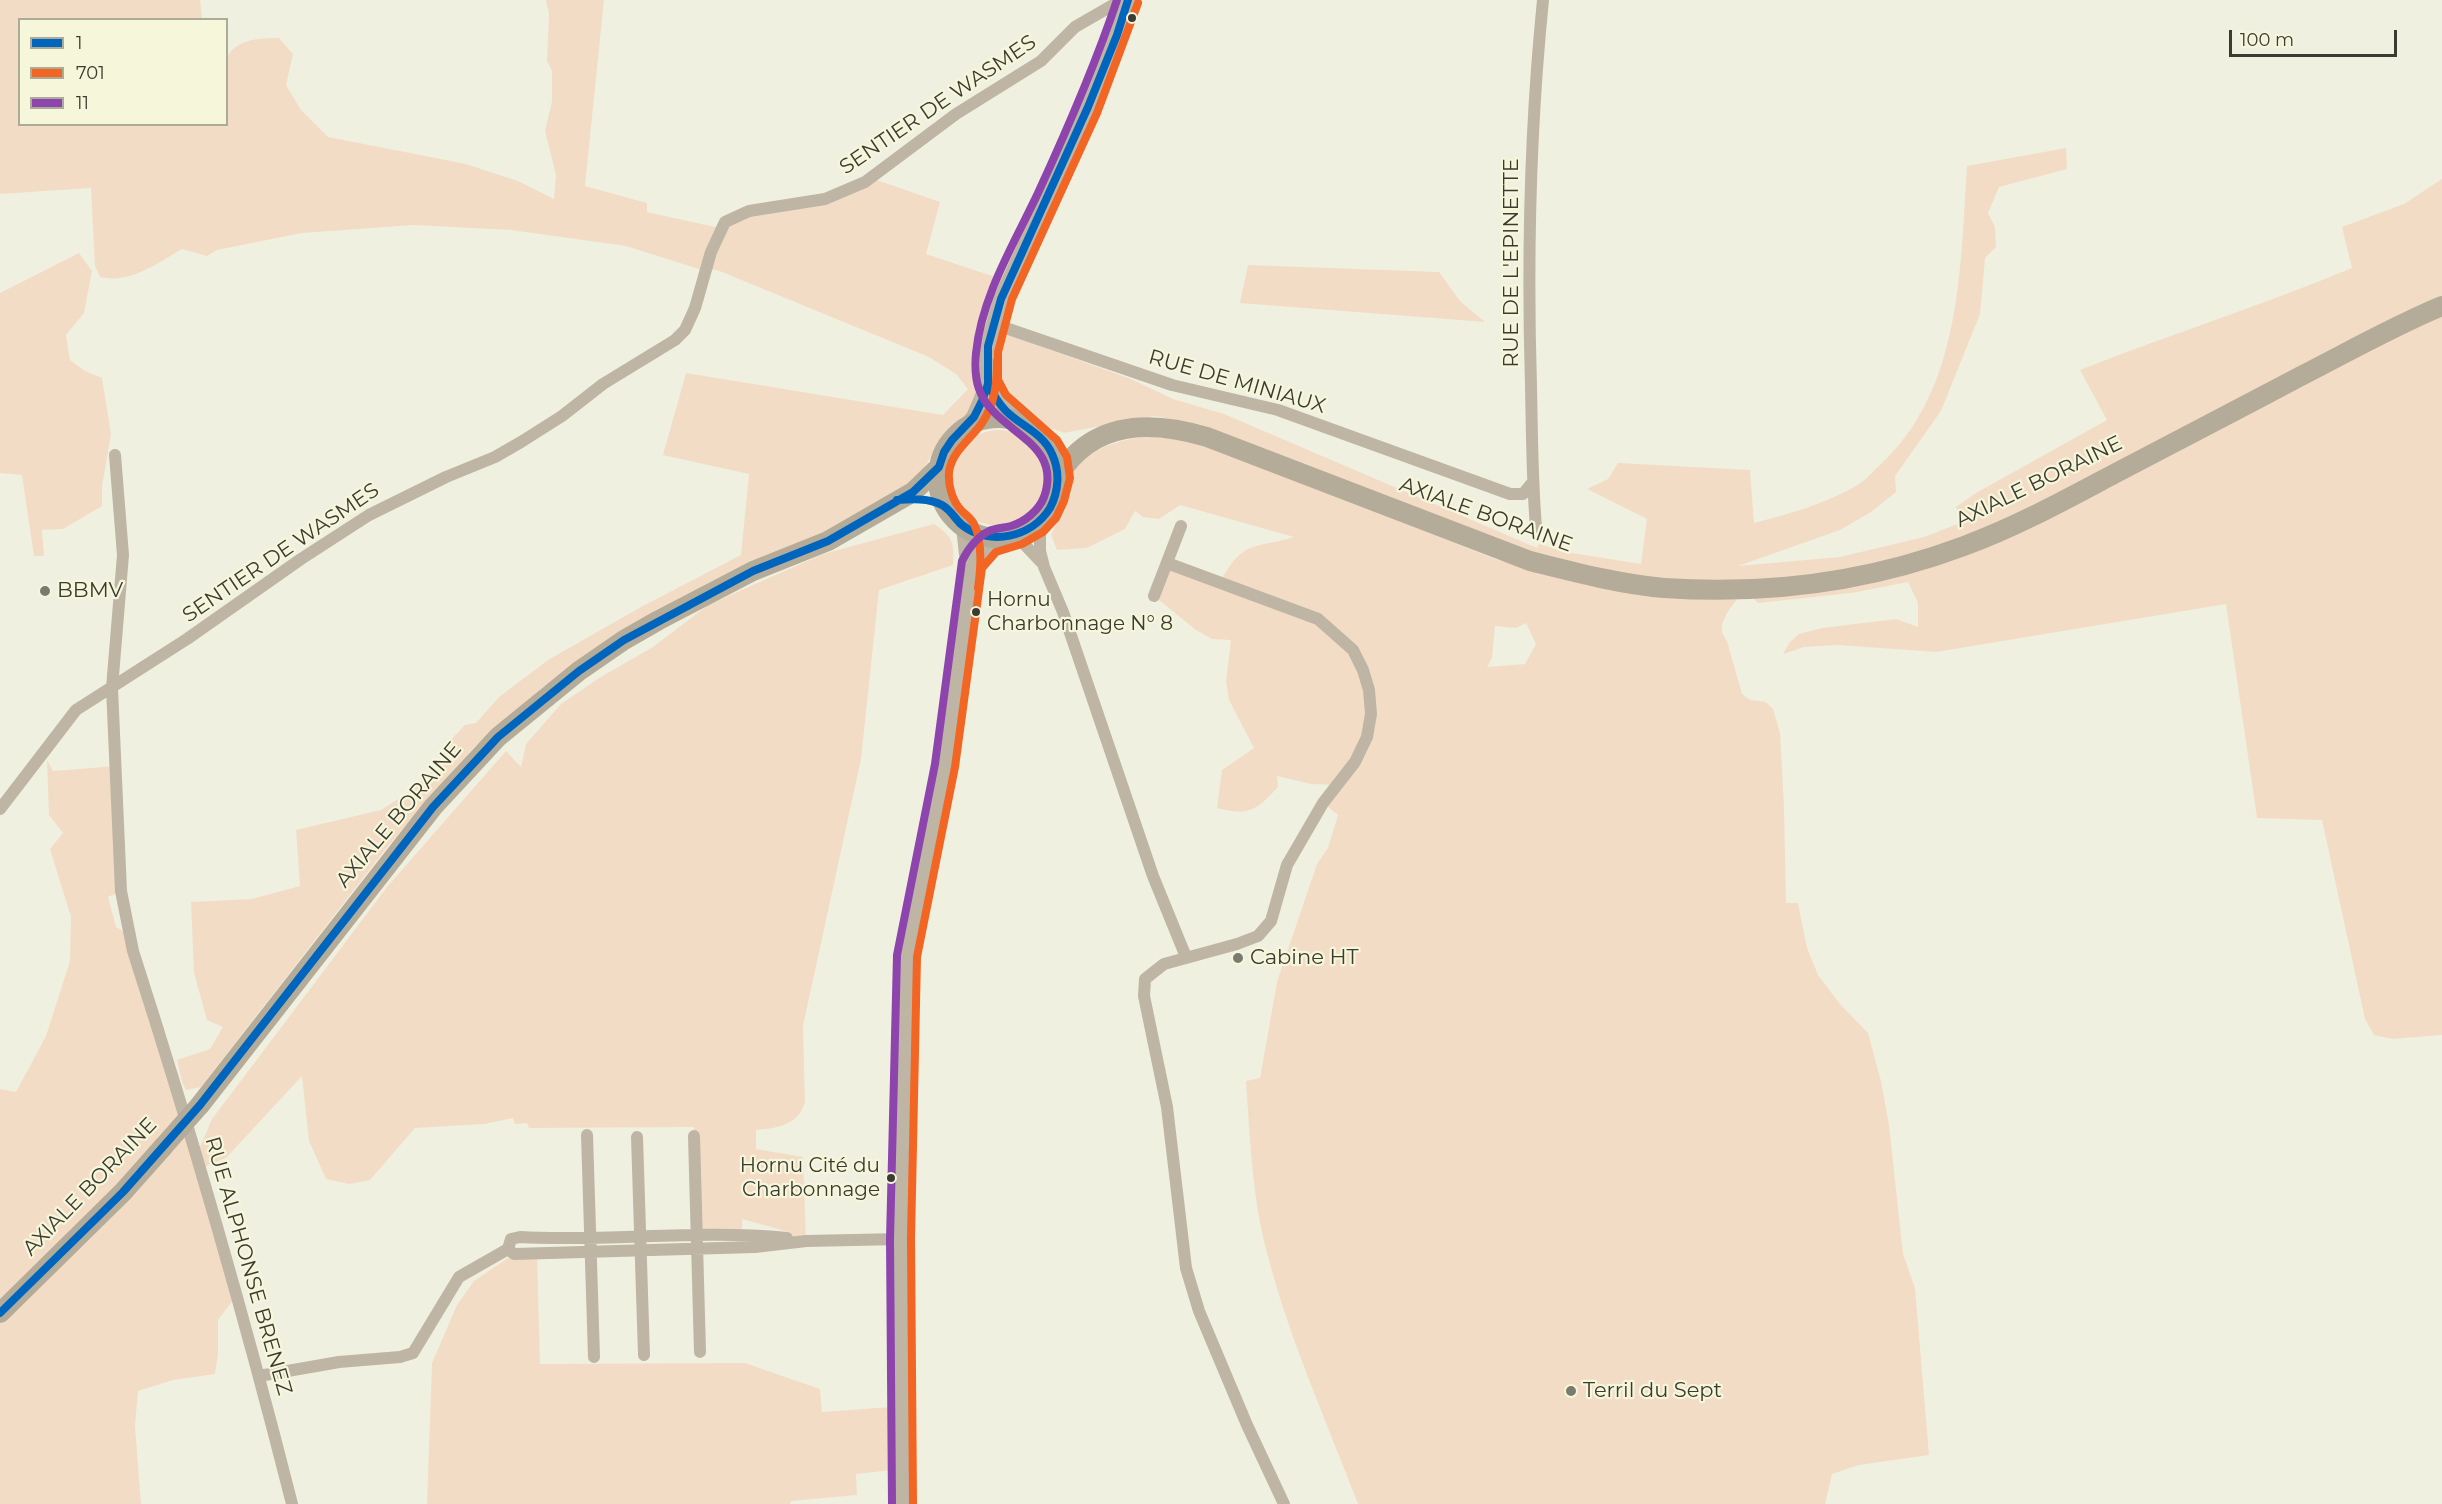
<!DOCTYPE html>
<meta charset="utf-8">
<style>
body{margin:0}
#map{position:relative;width:2442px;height:1504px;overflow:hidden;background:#f0f0e1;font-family:Montserrat,sans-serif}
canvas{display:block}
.legend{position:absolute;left:18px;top:18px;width:210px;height:108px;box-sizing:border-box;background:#f6f6db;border:2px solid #abab97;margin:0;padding:8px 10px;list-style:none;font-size:18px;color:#3b3b31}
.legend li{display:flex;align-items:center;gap:12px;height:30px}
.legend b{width:30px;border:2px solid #abab97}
.scale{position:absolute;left:2229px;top:30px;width:168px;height:27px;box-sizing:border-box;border:3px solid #3b3b31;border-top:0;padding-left:8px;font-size:18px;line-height:21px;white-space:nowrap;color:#3b3b31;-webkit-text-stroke:4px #f6f6db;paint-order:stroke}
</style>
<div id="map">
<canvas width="2442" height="1504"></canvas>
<ul class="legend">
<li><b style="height:8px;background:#0065bd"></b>1</li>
<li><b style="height:8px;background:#f26522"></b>701</li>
<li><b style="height:8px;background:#8e44ad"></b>11</li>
</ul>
<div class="scale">100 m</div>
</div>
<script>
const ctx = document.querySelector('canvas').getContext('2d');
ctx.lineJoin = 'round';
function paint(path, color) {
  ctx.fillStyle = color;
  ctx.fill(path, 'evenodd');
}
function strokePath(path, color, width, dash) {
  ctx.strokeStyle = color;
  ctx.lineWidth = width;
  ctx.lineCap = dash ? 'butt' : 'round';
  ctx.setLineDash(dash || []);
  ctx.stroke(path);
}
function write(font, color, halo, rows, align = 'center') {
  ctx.font = font + ' Montserrat,sans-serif';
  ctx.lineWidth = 4.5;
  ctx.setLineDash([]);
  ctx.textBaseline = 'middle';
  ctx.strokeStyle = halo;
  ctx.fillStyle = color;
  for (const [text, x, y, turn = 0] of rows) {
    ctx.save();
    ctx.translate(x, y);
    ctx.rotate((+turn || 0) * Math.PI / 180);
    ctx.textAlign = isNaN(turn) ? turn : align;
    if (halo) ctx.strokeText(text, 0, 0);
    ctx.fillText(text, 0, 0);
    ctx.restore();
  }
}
const green = new Path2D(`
 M0,0H200L202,19L20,20V124H226V59C235,39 260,38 279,38L293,54L286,85L301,110L328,137L466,164L518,181L554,199L556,175L545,131L552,101V71L547,61L549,14L546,0H604L585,186L647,203V212L715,227L739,209L818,195L871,178L940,202L926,254L1004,280L983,328L982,379L968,415L934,450L924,470L906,488L857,517L640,622L543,687L474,747L388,846L201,1087L186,1090L182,1082L177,1060L210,1049L223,1027L207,1020L194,973L191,902L252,899L300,886L296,830L381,810L414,789L445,758L442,749L465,725L476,723L499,697L548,660L641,607L741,555L749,474L663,455L686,373L943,415L968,389L956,374L929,357L717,270H702L626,246L511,230L413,225L302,233L217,250L207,256L182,249C156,264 130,284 100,277L95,266L91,188L0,194Z
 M2066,148L2067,169L1999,187L1988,213L1995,227L1996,247L1985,258L1980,314L1941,411L1895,476L1896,492L1871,512L1840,530L1738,566L1840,557L1924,537L1963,522L1956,507L1976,493L2107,420L2080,370C2171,334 2263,305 2352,268L2342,227L2404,204L2442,179V1035L2392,1039L2374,1035L2365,1019L2322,820L2257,818L2226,604L1936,652L1838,645L1804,647L1783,654L1790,642L1799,634L1822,628L1896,619L1918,627V603L1908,582L1851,593L1758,603L1745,590C1737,599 1723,615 1722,627C1721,633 1725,637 1727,641L1742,694L1750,700L1766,702L1773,709L1780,733L1784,806L1786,903H1798L1807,948L1818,975L1840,1004L1868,1033L1881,1081L1889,1125L1903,1254L1915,1288L1929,1455L1859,1465L1832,1474L1825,1504H1358C1326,1420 1288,1336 1266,1249C1252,1195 1250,1137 1246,1081L1260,1078L1277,982L1317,864L1328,848L1338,815L1323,803L1336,785L1311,784L1277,776L1278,787C1256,811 1249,816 1217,808L1222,770L1254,748L1229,700L1226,681L1231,640L1212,639L1196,630L1154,596L1167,563L1220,582C1245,538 1252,550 1294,537L1180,505L1159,519L1143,517L1135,511L1125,529L1087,548L1057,550L1051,535L1071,493L1069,470C1110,435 1147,433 1198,441L1495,559L1529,569L1326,473L1199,424L1154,416L1064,433L1043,425L1007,398L992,379L995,341L1009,335L1131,379L1173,399L1224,414L1537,548L1539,544L1566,552L1641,564L1647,519L1587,489L1608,479L1618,463L1750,470L1754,523C1789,514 1824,504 1856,486C1865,481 1873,471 1880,465C1962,389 1960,269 1967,166ZM1526,623L1536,644L1525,664L1487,667L1492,658L1495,626L1516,628Z
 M79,253L92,271L84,313L66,335L70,360L85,371L102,378L111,434L102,487V506L63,529L42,530L44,556H34L22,475L0,473V293Z
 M1248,265L1439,272L1460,301L1485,322L1240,303Z
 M951 478a48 48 0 1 1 96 0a48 48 0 1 1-96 0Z
 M934,524C952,536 955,542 953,565L879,590L861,759L803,1026L805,1102C798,1126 777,1128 756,1130V1149L803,1157L806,1241L791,1239L789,1232L742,1219V1235L697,1236L694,1127L529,1128L527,1123L515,1124L513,1118L484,1124L415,1128L370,1180L349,1184L326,1179L309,1141L302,1076L226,1158L201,1168L237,1295L218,1320V1354L215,1374L173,1380L138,1391L135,1426L141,1504H0V1089L16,1092L46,1036L70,961L71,917L50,849L63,833L49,815L47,760L53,771L116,766L121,891L108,897L116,927L128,934L197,1154L212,1119L387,887L506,751L521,767L526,744L561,704L599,678L653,647L708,605L823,554Z
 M537,1253L540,1364L745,1363L820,1389L822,1412L890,1407L893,1470L856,1474L857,1495L791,1501L790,1504H427L432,1363L457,1305L474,1281L514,1254Z`);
const minor = new Path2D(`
 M994,324L1172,385L1278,410L1510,494H1523L1532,483
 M115,455L123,555L112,688L121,891L133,951C192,1134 245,1318 292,1504
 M1043,519L1040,531V551L1044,567L1063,612L1153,876L1186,957
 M1536,527C1532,480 1532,433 1531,386C1527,257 1530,129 1543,0
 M1010,537L1024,544L1041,562
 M1167,563L1318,619L1353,650L1363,670L1369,690L1371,714L1367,737L1355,762L1323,803L1287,865L1271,921L1258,936L1237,944L1164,964L1145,979L1144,996L1167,1107L1186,1268L1199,1311L1247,1425L1284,1504
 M1154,596L1181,526
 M0,809L76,710L187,639L301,559L369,515L446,477L495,457L521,442L562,416L603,384L675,340L685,330L695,308L711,252L725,222L749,211L825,199L865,182L956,114L1041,61L1075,27L1113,5L1127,4
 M587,1135L594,1357
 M694,1136L700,1352
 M637,1137L644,1355
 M508,1249L514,1254L755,1247L806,1241L900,1239
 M508,1249L511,1239L520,1237C609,1242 698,1229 787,1238
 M259,1376L339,1362L400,1357L413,1353L459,1277L508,1249`);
const tertiary = new Path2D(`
 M988,384L996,400L1020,423
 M963,430L974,417L988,384V346L1001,299L1088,107L1117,35L1128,0
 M964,527L969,572
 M903,1504L900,1239L907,956L945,766L969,576C974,557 983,548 999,538`);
const primary = new Path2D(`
 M938 478a60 60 0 1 1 120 0a60 60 0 1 1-120 0Z
 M1058,476C1093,420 1150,420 1207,437L1530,561C1574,572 1619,584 1664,588C1766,595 1868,582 1964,546C2016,527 2065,500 2114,474C2177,441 2239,409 2301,376C2348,352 2394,326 2442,306
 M200,1105L433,807L498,737L579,671L624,640L659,620L753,571L828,541L913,492L939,467
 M0,1313L123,1192L163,1147`);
const primaryBridge = new Path2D(`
 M163,1147L200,1105`);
const bus1 = new Path2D(`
 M897,500C912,499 929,498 942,505C951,510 955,519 962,525C990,547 1032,537 1050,508C1059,491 1060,471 1052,454C1043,433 1021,426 1006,411C998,403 993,394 988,384
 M0,1313L123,1192L200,1105L433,807L498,737L579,671L624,640L753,571L828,541L913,492L939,467L944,452L952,440L974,417L982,401L988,384V346L1001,299L1088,107L1117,35L1128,0`);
const bus2 = new Path2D(`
 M978,588C981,568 983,543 974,524C971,518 966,515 962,511C952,501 948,485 949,472C952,451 971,439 982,423C995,404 997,383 997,361
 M913,1504L911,1239L917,957L955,767L982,568L996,552L1022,544L1043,532L1056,518L1064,501L1070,478L1067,457L1057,440L1006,395L998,380V352L1012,299L1097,113L1138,3`);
const bus3 = new Path2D(`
 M892,1504L890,1239L897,955L935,764L962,561C968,549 977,537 989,531C996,528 1004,528 1011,526C1025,522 1039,510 1044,497C1064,440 994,433 979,389C975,378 975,364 976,353C982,295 1014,244 1038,193C1067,130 1095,66 1117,0`);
const markers = [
 [1132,18,5,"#3b3b31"],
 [45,591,6,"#7a7a6f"],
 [976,612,5,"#3b3b31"],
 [1238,958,6,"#7a7a6f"],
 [891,1178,5,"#3b3b31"],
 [1571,1391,6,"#7a7a6f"]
];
const busNames = [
 ["Hornu",987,600],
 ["Charbonnage N° 8",987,624],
 ["Hornu Cité du",880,1166,"right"],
 ["Charbonnage",880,1190,"right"]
];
const streetNames = [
 ["SENTIER DE WASMES",938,105,-34],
 ["RUE DE L'EPINETTE",1512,263,-90],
 ["RUE DE MINIAUX",1237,382,16],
 ["AXIALE BORAINE",2039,482,-26],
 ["AXIALE BORAINE",1486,515,20],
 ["SENTIER DE WASMES",281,553,-34],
 ["AXIALE BORAINE",399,815,-50],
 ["AXIALE BORAINE",90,1187,-46],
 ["RUE ALPHONSE BRENEZ",248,1266,74]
];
const poiNames = [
 ["BBMV",57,591],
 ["Cabine HT",1250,958],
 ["Terril du Sept",1583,1391]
];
paint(green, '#f3dcc6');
strokePath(minor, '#beb5a5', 12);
strokePath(tertiary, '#beb5a5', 16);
strokePath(primary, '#b4ac98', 20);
strokePath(primaryBridge, '#b4ac98', 20);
strokePath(bus1, '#0065bd', 8);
strokePath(bus2, '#f26522', 8);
strokePath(bus3, '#8e44ad', 8);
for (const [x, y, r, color] of markers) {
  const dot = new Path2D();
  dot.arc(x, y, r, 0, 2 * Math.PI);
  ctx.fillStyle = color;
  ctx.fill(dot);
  strokePath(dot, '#f6f6db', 2);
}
write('20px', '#3b3b31', '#f6f6db', busNames, 'left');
write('21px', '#3b3b31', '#f6f6db', streetNames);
write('21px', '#3b3b31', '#f6f6db', poiNames, 'left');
</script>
